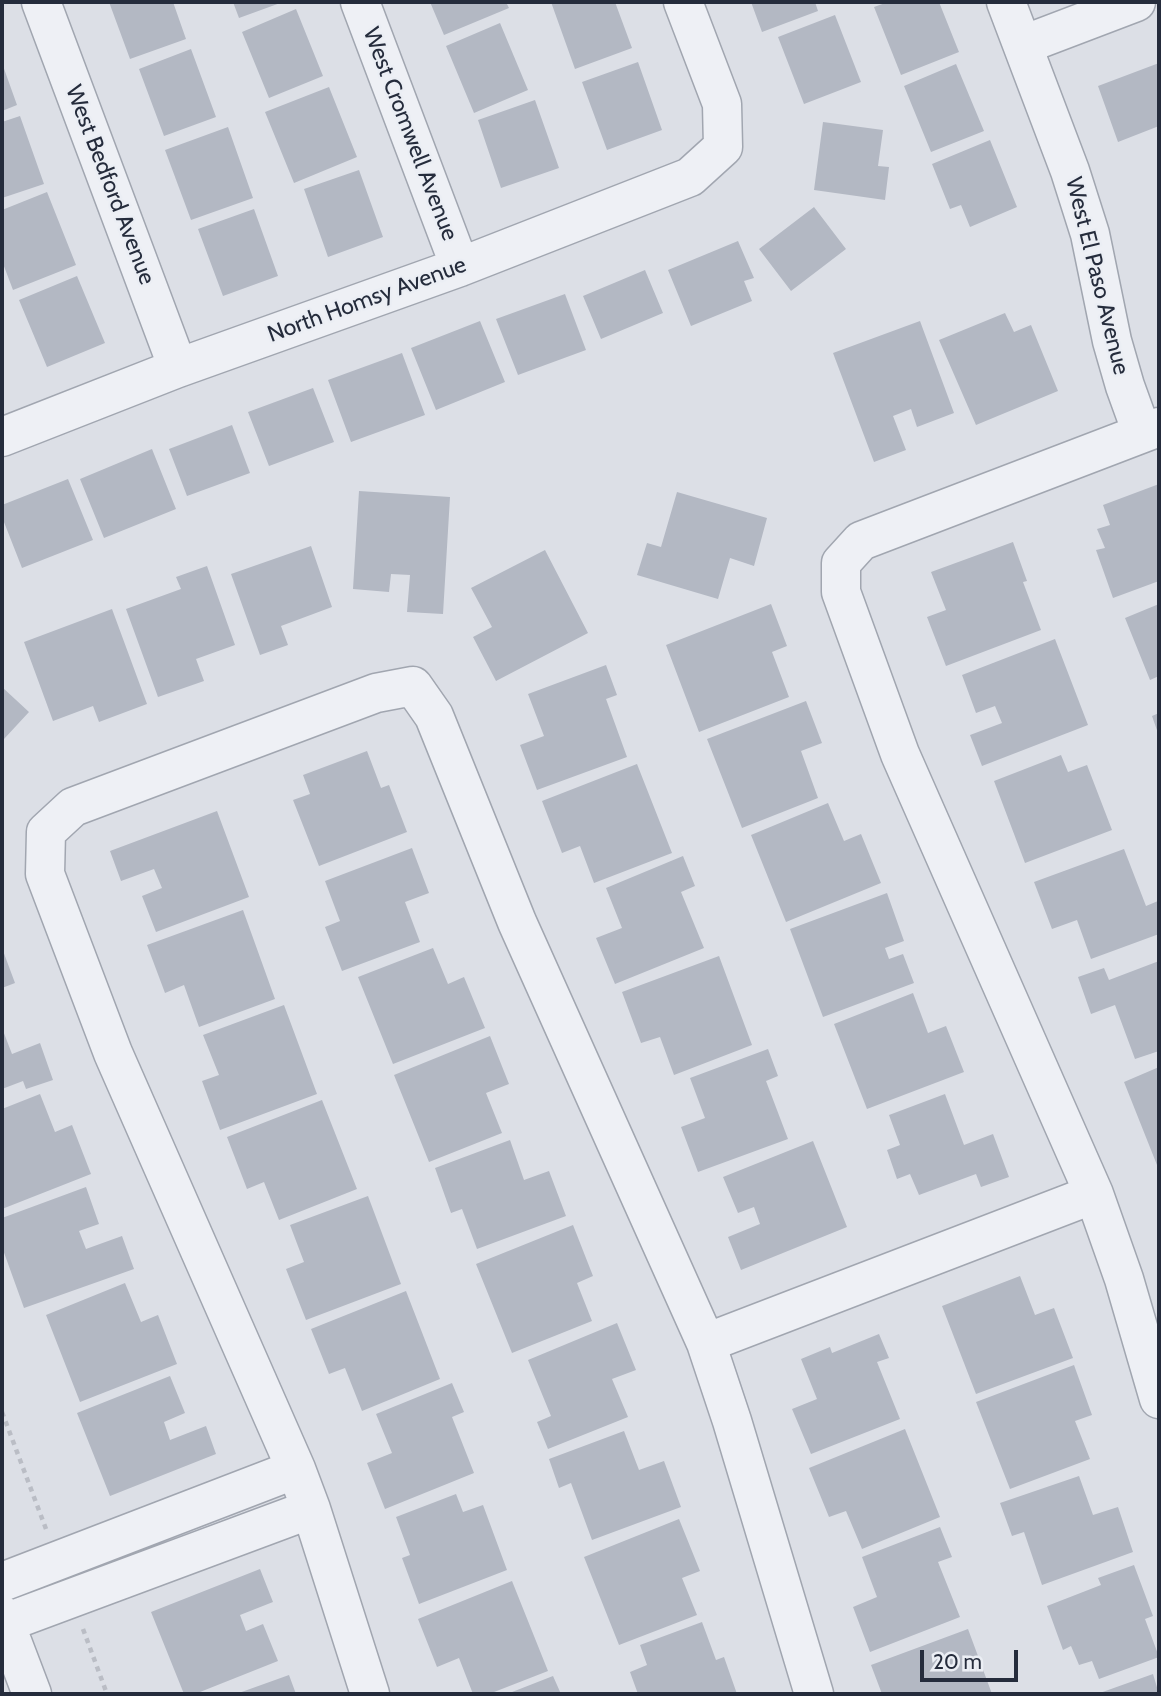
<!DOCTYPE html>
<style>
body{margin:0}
#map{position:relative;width:1161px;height:1696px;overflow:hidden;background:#dcdfe6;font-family:Cabin,sans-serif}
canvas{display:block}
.frame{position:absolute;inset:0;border:4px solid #252c3c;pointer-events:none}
.scale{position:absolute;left:920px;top:1650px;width:98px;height:32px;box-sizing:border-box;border:4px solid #252c3c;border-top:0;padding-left:9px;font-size:21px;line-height:24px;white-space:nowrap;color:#252c3c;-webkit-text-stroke:5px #ebeef4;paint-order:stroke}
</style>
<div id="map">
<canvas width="1161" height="1696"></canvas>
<div class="frame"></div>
<div class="scale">20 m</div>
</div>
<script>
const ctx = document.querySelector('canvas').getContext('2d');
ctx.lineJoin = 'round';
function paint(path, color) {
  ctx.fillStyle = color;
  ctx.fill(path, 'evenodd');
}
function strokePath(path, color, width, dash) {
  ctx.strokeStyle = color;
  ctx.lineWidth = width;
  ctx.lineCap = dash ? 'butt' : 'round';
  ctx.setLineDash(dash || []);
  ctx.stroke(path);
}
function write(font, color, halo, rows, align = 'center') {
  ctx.font = font + ' Cabin,sans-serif';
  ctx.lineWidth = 5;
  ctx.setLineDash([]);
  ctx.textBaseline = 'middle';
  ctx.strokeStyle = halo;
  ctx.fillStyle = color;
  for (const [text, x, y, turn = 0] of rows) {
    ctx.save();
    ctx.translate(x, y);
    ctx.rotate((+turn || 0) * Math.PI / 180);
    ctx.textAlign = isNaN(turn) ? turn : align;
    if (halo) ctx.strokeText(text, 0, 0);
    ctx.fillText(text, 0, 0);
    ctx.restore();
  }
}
const building = new Path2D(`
 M109,2H173L186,39L130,59Z
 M233,2H283L239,18Z
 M430,2H506L509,8L444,35Z
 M551,2H615L632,48L575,69Z
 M751,2H815L818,11L762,32Z
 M888,2H939L959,52L901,75L874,7Z
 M296,9L323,76L269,98L242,32Z
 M835,15L861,82L804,104L778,37Z
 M500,23L528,90L474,113L446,46Z
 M191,49L216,117L164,136L139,69Z
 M638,62L662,130L607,150L582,82Z
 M2,63L17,105L2,111Z
 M1159,63V126L1118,142L1098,86Z
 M956,64L984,131L931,152L904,86Z
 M329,87L357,157L294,183L265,112Z
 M535,100L559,168L501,188L478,120Z
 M20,116L44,184L2,198V122Z
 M823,122L883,130L878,166L889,167L885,200L814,190Z
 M228,127L253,198L191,220L165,150Z
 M990,140L1017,207L970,227L961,205L950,209L932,164Z
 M359,170L383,237L328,257L304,189Z
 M47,192L76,265L13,290L2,261V210Z
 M814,207L846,249L791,291L759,249Z
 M254,209L278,276L223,296L198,229Z
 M738,241L754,278L744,281L752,301L691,326L668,270Z
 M645,270L663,313L601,339L583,296Z
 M77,276L105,343L47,367L19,300Z
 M565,294L586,350L518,375L496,319Z
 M1005,313L1014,332L1031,325L1058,391L976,425L939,340Z
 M480,321L505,382L436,410L411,348Z
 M920,321L954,413L917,427L911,409L893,416L906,450L874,462L833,353Z
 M402,353L425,415L351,442L328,380Z
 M313,388L334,442L269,466L248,412Z
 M232,425L250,473L187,496L169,449Z
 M152,449L176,509L104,538L80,479Z
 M68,479L93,540L22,568L2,517V505Z
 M1159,484V581L1113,598L1096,550L1105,548L1097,529L1110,525L1103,505Z
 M359,491L450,497L443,614L407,612L410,575L391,574L389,592L353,589Z
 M677,492L767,518L754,566L730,558L718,599L637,575L647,543L661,547Z
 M1013,542L1027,581L1023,582L1041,630L946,666L927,617L946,610L931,572Z
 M311,546L332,607L281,626L288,645L260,655L231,574Z
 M545,550L588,633L496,681L473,637L492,627L471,588Z
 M207,566L235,645L196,659L204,681L158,697L126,609L181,589L176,577Z
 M771,604L787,646L772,652L789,697L699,732L666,645Z
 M1159,604V676L1150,680L1125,618Z
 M112,609L147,704L99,722L93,706L53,721L24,642Z
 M1055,639L1088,725L982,766L970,735L1002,723L995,706L976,713L962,675Z
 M606,665L617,695L606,699L627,757L537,790L520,745L544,736L528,694Z
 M2,687L29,712L4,739L2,737Z
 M806,701L822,743L801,751L818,798L742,828L707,739Z
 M1159,713V736L1152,716Z
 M367,751L381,788L389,785L407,832L319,866L293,800L310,794L303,775Z
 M1061,755L1068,772L1087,765L1112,830L1025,863L994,781Z
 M637,764L672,853L594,883L580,846L562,853L542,801Z
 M828,803L844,841L861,834L881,883L786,922L751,835Z
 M217,811L249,897L156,932L142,896L162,888L154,869L121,881L110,851Z
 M412,848L429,893L405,902L420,942L342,971L325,927L340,921L325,881Z
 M1124,849L1146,906L1158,901L1159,934L1091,959L1077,920L1052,929L1034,882Z
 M683,856L695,886L681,892L704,948L615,984L596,938L622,928L606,888Z
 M887,893L904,941L885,948L889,959L903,954L914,983L823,1017L790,929Z
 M243,910L275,999L199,1027L184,985L165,993L147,945Z
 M2,948L15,983L2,988Z
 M433,948L448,984L464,977L485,1028L393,1064L358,977Z
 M719,956L752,1045L674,1075L660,1037L641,1043L622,992Z
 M1159,961V1051L1135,1059L1115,1005L1091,1014L1078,977L1104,968L1109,980Z
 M913,993L928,1033L946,1026L964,1072L867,1109L834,1024Z
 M284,1005L317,1094L220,1130L202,1081L219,1075L203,1035Z
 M2,1028L12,1054L40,1043L53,1080L26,1089L23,1081L2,1089Z
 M490,1036L509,1084L486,1093L502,1133L429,1162L394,1075Z
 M768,1049L778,1076L766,1081L788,1139L698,1172L681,1127L705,1118L690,1078Z
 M1159,1067V1164L1157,1165L1124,1082Z
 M40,1094L55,1132L72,1125L91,1174L2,1209V1109Z
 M945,1094L964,1145L993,1134L1009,1177L981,1187L976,1174L919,1195L910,1174L897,1179L887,1150L900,1145L889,1115Z
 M322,1100L357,1189L279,1220L264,1182L247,1189L227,1137Z
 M510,1140L524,1180L549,1171L566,1216L477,1249L462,1209L451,1213L435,1168Z
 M813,1141L847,1227L741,1270L728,1237L760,1224L754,1207L738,1213L723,1177Z
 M86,1187L99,1224L79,1231L86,1249L122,1236L134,1269L24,1308L2,1247V1218Z
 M368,1196L401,1284L306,1320L286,1269L304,1262L290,1225Z
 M573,1225L593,1276L577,1283L592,1321L512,1353L476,1264Z
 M1020,1276L1035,1315L1054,1308L1073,1358L976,1394L942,1306Z
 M125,1283L141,1322L158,1315L177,1364L80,1402L46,1315Z
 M406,1291L440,1379L362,1411L345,1368L329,1374L311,1329Z
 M617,1323L636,1370L612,1379L628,1417L548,1449L537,1422L551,1416L528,1360Z
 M879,1334L889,1358L877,1362L900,1419L811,1454L792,1409L817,1399L801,1359L830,1347L832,1353Z
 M1074,1365L1092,1415L1075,1421L1090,1459L1010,1489L976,1402Z
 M170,1376L185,1413L164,1422L170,1440L206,1426L216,1454L110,1496L77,1413Z
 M452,1383L464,1412L452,1417L474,1473L385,1509L367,1463L392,1453L376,1414Z
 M905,1429L940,1517L862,1549L846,1511L829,1517L809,1468Z
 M624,1431L639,1470L664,1461L681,1507L592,1540L571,1483L559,1488L549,1459Z
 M1079,1476L1093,1515L1118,1507L1133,1552L1042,1585L1024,1532L1012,1536L1000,1503Z
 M456,1494L463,1512L483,1505L507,1570L419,1604L402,1558L410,1555L396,1517Z
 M679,1519L700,1571L682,1578L697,1615L619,1645L584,1557Z
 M940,1527L952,1557L938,1562L960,1617L870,1652L853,1607L877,1597L862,1557Z
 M1134,1565L1153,1616L1145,1619L1159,1657L1099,1679L1092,1661L1079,1665L1071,1646L1063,1650L1047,1606L1101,1585L1098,1578Z
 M260,1569L273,1602L240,1615L246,1631L263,1624L278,1661L195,1694H184L151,1612Z
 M512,1581L548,1671L489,1694H473L459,1658L437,1667L418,1619Z
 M702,1622L716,1660L724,1657L737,1694H638L630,1672L647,1665L640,1645Z
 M968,1629L992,1694H882L871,1665Z
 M1153,1674L1159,1694H1097Z
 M289,1675L296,1694H236Z
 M553,1676L561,1694H507Z`);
const path = new Path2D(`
 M2,1412L46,1529
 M83,1629L107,1694`);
const minor = new Path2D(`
 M41,2L178,368
 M360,2L460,267
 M1006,2L1070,171L1090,234L1112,341L1125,386L1142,433
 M1023,45L1136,2
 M1159,427L861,541L841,563V592L900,754L1094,1194L1124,1279L1159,1399
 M2,437L178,368L460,267L690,177L723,147L722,104L683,2
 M706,1343L1094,1194
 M2,1582L296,1469
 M2,1615L32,1694
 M5,1623L311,1509
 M370,1694L311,1509L296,1469L113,1053L45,874L46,832L73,807L376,693L413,686L434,716L517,922L706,1343L732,1421L814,1694`);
const streetNames = [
 ["West Cromwell Avenue",410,134,69],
 ["West Bedford Avenue",110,185,69],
 ["West El Paso Avenue",1097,276,76],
 ["North Homsy Avenue",367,300,-20]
];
paint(building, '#b3b8c3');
strokePath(minor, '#a1a6b0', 41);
strokePath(path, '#babdc5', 4.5, [5, 5]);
strokePath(minor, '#eef0f5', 38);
write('23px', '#252c3c', '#ebeef4', streetNames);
</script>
